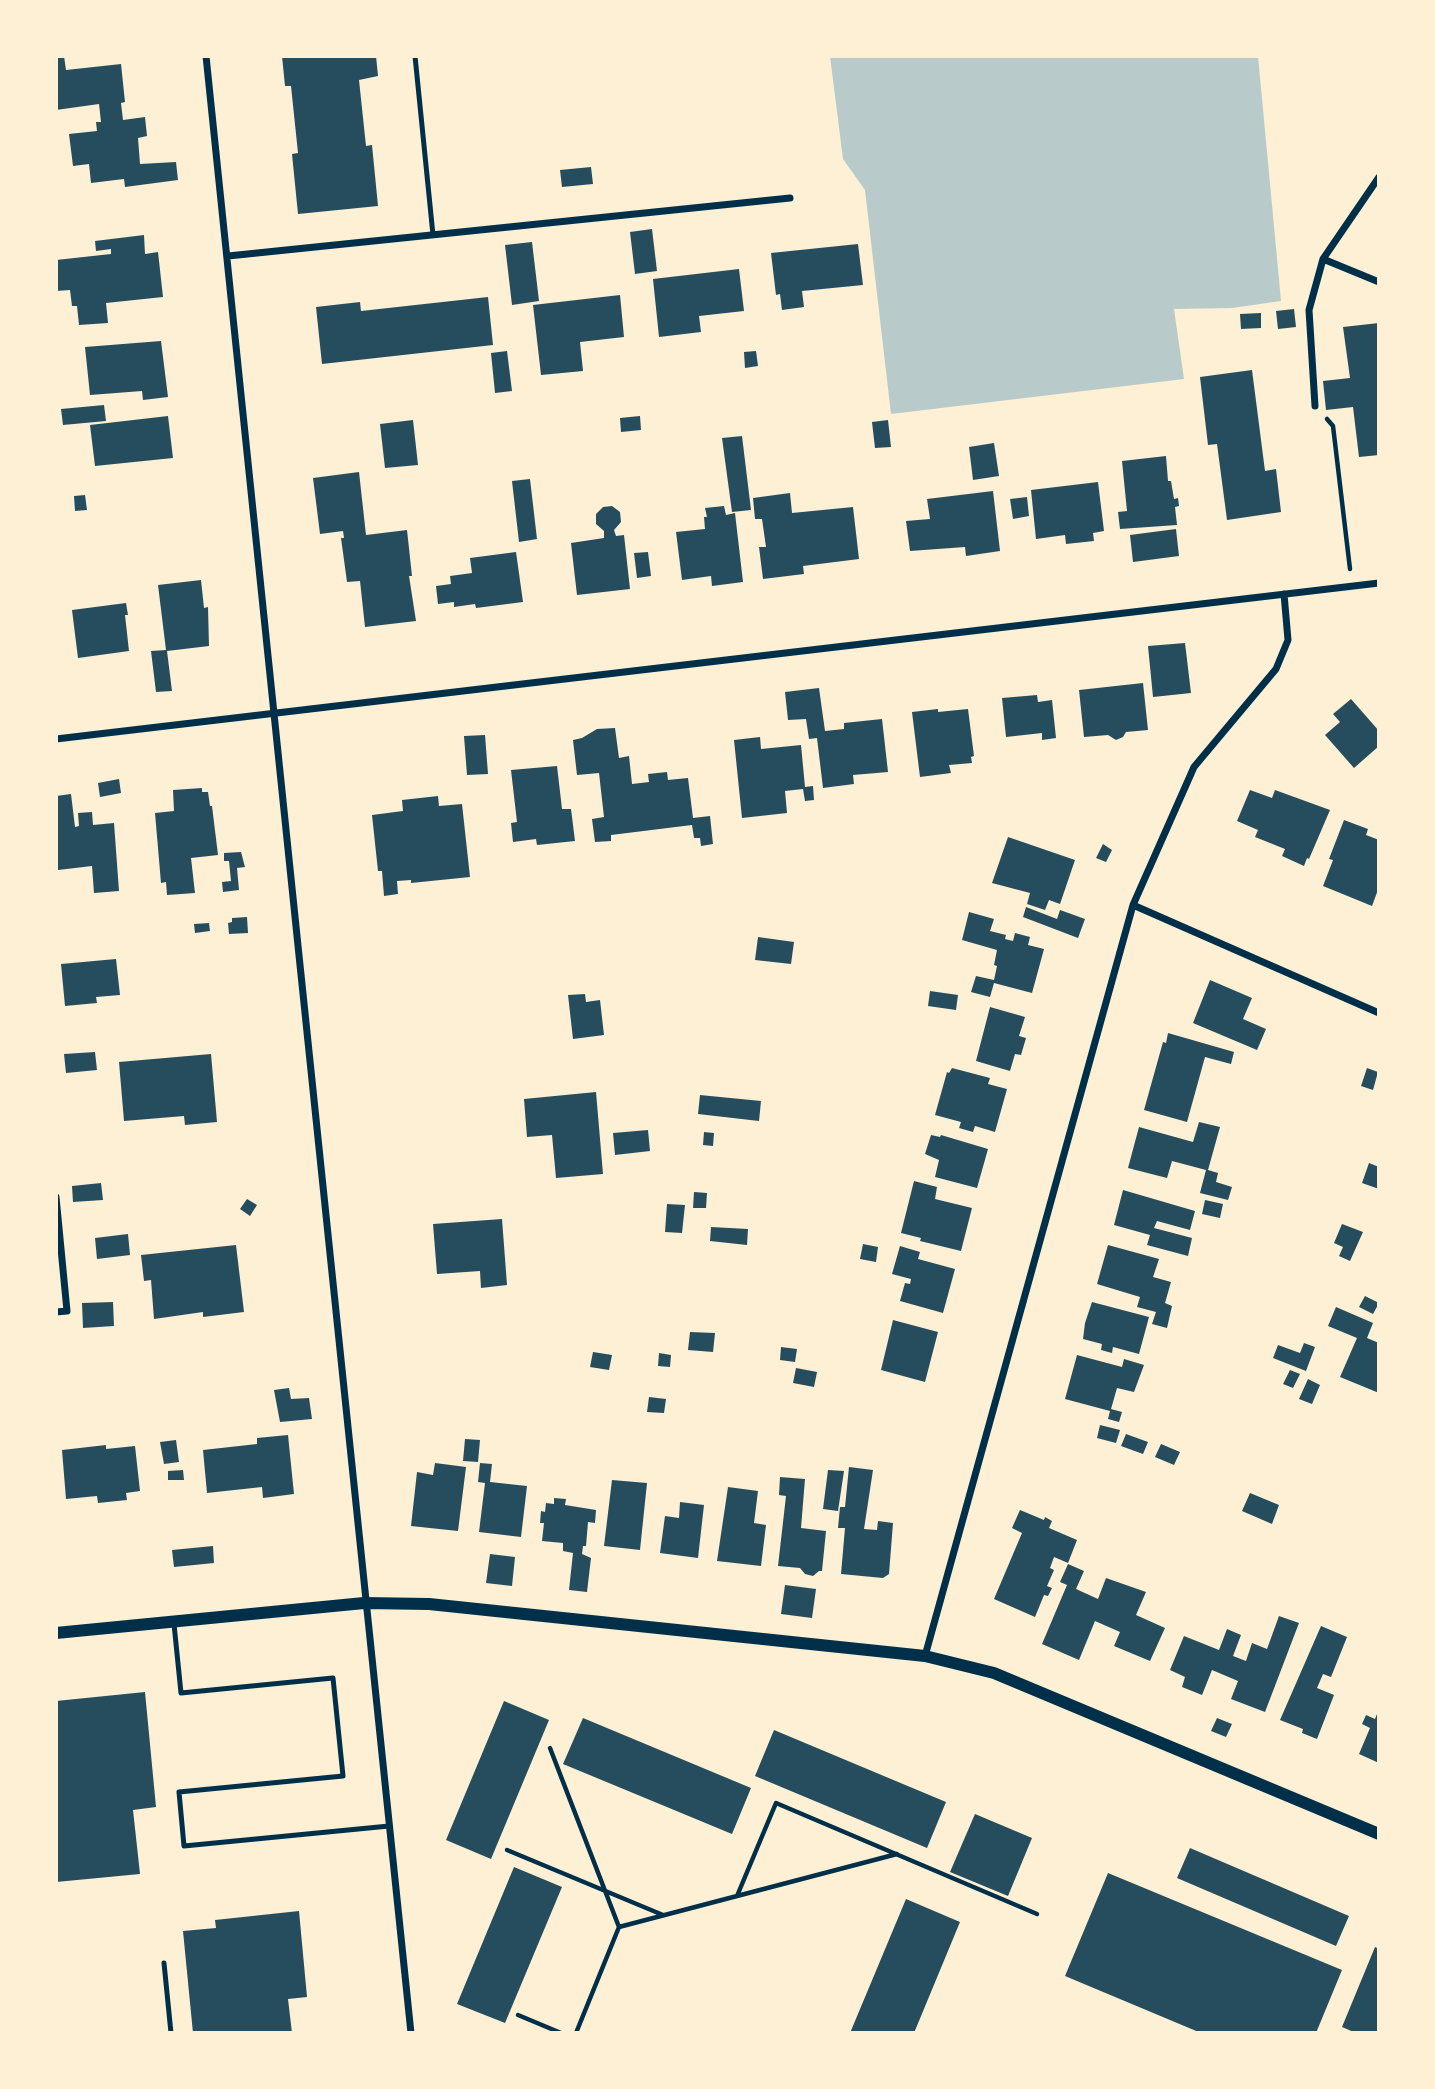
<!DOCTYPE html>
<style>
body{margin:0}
#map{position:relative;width:1435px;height:2089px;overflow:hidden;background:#fdf0d5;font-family:Helvetica,sans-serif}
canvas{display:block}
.frame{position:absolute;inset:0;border:58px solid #fdf0d5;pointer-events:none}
</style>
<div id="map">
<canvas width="1435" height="2089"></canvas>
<div class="frame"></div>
</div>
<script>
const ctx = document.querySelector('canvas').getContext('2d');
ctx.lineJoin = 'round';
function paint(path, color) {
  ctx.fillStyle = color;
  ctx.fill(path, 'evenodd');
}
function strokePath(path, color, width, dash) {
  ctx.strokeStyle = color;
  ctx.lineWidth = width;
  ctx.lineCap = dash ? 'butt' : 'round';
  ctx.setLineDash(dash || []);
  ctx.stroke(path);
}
const green = new Path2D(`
 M830,56H1258L1281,301L1232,308L1174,309L1184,379L891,414L865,190L843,159Z`);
const building = new Path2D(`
 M56,56H64L66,70L121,64L125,102L121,103L123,120L145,117L147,136L138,138L140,164L176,162L178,180L125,187L124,179L91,183L89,164L73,166L69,134L97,131L96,122H101L99,104L56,110Z
 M282,56H376L378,76L359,80L366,146L372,145L378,206L298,214L292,154L298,153L291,86H285Z
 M591,167L593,184L562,187L560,170Z
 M652,229L657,271L635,274L630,232Z
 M144,235L145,254L158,252L163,297L106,303L108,323L79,325L77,306H72L70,290L56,291V260L111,254V249L96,251L95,241Z
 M532,242L539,301L512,305L505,245Z
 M858,244L863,285L802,291L804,307L782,310L780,294L776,295L771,253Z
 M739,269L744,311L699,316L701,332L659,337L653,279Z
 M620,295L624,337L580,342L583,371L541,375L533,305Z
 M488,297L493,345L322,364L316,307L360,302L361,311Z
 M1294,309L1296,327L1278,329L1276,311Z
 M1261,313V328L1241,329L1240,314Z
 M1379,323V455L1359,457L1353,407L1326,410L1323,381L1350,378L1343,327Z
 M161,341L168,397L143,400L142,391L90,395L85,347Z
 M507,351L512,391L495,393L491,353Z
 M756,351L758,366L745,368L744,352Z
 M1252,370L1265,471L1276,469L1281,512L1227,520L1217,444L1208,445L1200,377Z
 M104,405L106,421L63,425L61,409Z
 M168,416L173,458L95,466L90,425Z
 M640,416L641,430L621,432L620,418Z
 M413,420L418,465L385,468L380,424Z
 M888,420L891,447L875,448L872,422Z
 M742,436L751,510L732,512L722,438Z
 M994,443L999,476L973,480L969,447Z
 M1166,456L1168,481H1171L1174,499L1178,498L1179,506L1175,507L1177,525L1120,529L1118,512L1127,511L1122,461Z
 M359,472L366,535L407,530L412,576H409L416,621L365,627L360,581L347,582L341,538H344L343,531L320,534L313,478Z
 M530,479L537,539L519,542L512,481Z
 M1098,482L1104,531L1093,533L1094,541L1066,544L1065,535L1036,539L1031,490Z
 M993,491L1000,551L966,556L965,547L910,551L906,521L930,519L927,499Z
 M790,493L792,513L853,507L859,559L803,566L804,574L763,579L759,547H766L762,519H755L753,498Z
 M85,495L87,510L75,511L74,496Z
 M1027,497L1029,516L1013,519L1010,499Z
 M612,506L620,512L621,522L614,530L616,536L624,535L630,589L577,595L571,543L604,538V531L596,524V514L603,507Z
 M724,506L726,515L735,513L743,582L712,586L711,576L682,580L676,532L705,529L704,517H707L705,508Z
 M1176,529L1179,556L1133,562L1130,535Z
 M516,552L523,602L476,608L475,604L454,607V602L438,604L436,586L451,584L450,576L472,573L470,558Z
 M648,552L651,576L637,578L634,553Z
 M201,580L204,608L208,607L209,646L167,651L172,691L156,692L151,651L166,650L158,585Z
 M126,603L128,615H125L129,651L78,658L72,610Z
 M1185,643L1191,693L1153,697L1148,646Z
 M1143,683L1148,730L1126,732L1123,737L1116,740L1108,735L1084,737L1079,690Z
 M819,688L825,731L844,729V723L882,719L888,772L853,775L854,784L823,788L817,738L809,739L806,719L788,720L785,692Z
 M1037,695L1038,702L1052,700L1056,738L1042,740V733L1006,737L1002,698Z
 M1351,699L1379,731V746L1354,768L1325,735L1340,722L1333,714Z
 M938,709V712L968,709L974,756L971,757L972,763L949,765L951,773L920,777L912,712Z
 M615,728L619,758L629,756L632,784L649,782L648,774L667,772L668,780L688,778L693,818L710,816L713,844L701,846L700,838H694L692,825L611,835V841L595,842L592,819L604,817L599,773L577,775L573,740L582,738L597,729Z
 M485,735L488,774L467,775L464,736Z
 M760,737L761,749L801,745L805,787L813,786L814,800L805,801L803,789L785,791L787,813L742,818L734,740Z
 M557,766L562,809H571L575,841L537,845L536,839L513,842L511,823L517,822L511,770Z
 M119,779L121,793L100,797L98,783Z
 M202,788V792H208L210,806H212L218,855L191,858L195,893L167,895L166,882L161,883L155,813L174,811L173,790Z
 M1250,790L1272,798L1275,790L1330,810L1309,859L1307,858L1304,866L1282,856L1285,849L1255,837L1258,830L1237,821Z
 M71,794L75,827L79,826L78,813L92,812L93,825L114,823L119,891L94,893L92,866L58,870L56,796Z
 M438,796L439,806L462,804L470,877L411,883V880L397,881L398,894L384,896L382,871H378L372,815L403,811L402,800Z
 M1344,820L1368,829L1366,835L1379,840V887L1372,906L1323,886L1333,860L1329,859Z
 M1008,837L1075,860L1060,904L1049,900L1045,910L1027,904L1030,893L992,883Z
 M1103,844L1112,850L1106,862L1096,858Z
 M241,852L245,867L237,868L239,890L223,892L222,882L231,881L229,861H224V853Z
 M1026,907L1057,919L1060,910L1085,919L1078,938L1023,917Z
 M969,912L994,919L990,931L1006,935L1005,939L1013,941L1015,933L1030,937L1028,945L1044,949L1032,993L994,983L990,997L971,992L976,976L994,980L997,966L994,965L997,950L962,940Z
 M247,917L248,933L229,934L228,923L232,922V918Z
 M209,923L210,931L195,933L194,924Z
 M758,937L794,942L791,964L755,960Z
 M116,959L120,995L96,997L97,1003L65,1006L61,964Z
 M1210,980L1252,998L1243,1019L1266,1029L1257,1050L1193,1023Z
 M930,991L958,995L956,1010L928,1006Z
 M585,994L586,1002L600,1000L604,1035L573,1039L568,995Z
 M990,1007L1025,1017L1019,1036L1026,1038L1021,1055L1015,1054L1010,1071L976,1061Z
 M1168,1033L1234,1052L1231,1064L1205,1057L1187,1122L1144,1110L1163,1042L1166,1043Z
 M95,1052L97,1070L66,1073L64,1054Z
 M211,1054L217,1122L185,1125L184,1116L124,1121L119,1062Z
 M952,1068L990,1078L988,1084L1007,1089L995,1132L975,1126L973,1132L959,1128L961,1122L935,1115L947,1072L949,1073Z
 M1367,1068L1378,1072L1373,1090L1361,1086Z
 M596,1092L603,1174L556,1178L552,1135L527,1137L524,1099Z
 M700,1095L761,1101L759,1121L698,1114Z
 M1199,1122L1220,1127L1208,1170L1218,1173L1216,1182L1232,1187L1228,1200L1200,1193L1206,1170L1172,1161L1167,1178L1128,1168L1139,1127L1193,1142Z
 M648,1130L650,1151L615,1155L613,1133Z
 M704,1132L714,1133L713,1146L703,1145Z
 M931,1135L940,1137L941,1135L988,1149L977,1188L935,1177L939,1160L925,1154Z
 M1369,1163L1379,1167V1189L1362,1183Z
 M914,1181L937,1187L935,1199L972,1208L961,1251L920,1241L921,1238L901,1233Z
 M101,1183L103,1200L73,1202L72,1186Z
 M1123,1190L1195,1211L1190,1230L1157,1221L1154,1228L1192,1238L1188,1256L1147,1245L1150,1235L1114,1225Z
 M694,1192L707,1193L706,1208H693Z
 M247,1199L257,1205L250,1216L240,1209Z
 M1205,1200L1223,1204L1220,1218L1202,1214Z
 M667,1204L685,1205L682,1233L665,1232Z
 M502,1219L507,1285L481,1288L480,1271L437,1274L433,1224Z
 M1342,1224L1363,1232L1350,1261L1339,1256L1343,1247L1334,1243Z
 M711,1227L748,1229L747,1245L710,1241Z
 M128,1234L130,1255L97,1259L95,1238Z
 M863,1244L878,1247L876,1262L860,1259Z
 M236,1245L244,1312L203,1317V1312L154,1319L151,1280L144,1281L141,1255Z
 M1108,1245L1159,1259L1153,1277L1171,1282L1165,1303L1172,1306L1167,1328L1152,1324L1156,1312L1137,1307L1140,1297L1097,1284Z
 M900,1246L920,1252L918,1259L955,1269L943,1313L900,1301L905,1283L910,1284L911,1279L892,1274Z
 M1365,1296L1379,1303L1373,1314L1359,1307Z
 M113,1302L114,1326L83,1328L82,1303Z
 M1092,1302L1149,1317L1139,1354L1113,1347L1112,1353L1101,1350L1102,1344L1083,1339L1085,1323Z
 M1336,1307L1373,1323L1367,1338L1379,1343V1393L1340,1377L1357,1338L1328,1326Z
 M893,1320L938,1332L925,1382L881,1370Z
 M690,1332L715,1333L713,1352L688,1350Z
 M1304,1343L1315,1347L1306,1371L1273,1358L1278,1345L1300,1353Z
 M781,1347L797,1349L795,1362L780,1360Z
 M593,1352L612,1355L609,1370L590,1367Z
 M659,1353L671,1355L670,1367L658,1366Z
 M1077,1355L1122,1367L1124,1359L1144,1365L1134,1392L1117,1388L1111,1409L1122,1412L1119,1422L1108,1419L1110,1411L1065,1399Z
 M796,1368L817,1372L814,1387L793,1383Z
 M1290,1370L1300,1374L1293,1388L1283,1384Z
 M1308,1379L1320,1385L1312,1404L1299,1399Z
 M289,1388L291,1399L309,1398L312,1419L280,1422L274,1390Z
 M649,1397L666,1399L664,1413L647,1412Z
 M1100,1425L1120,1430L1116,1443L1097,1438Z
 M1126,1434L1148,1442L1143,1454L1121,1446Z
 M288,1435L294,1494L263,1498L262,1487L207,1493L203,1450L257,1444V1438Z
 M465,1439L480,1440L478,1462L463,1461Z
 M176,1440L179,1462L164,1464L160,1442Z
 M1161,1444L1180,1452L1174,1465L1155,1457Z
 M106,1445V1449L135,1446L140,1491L126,1493L127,1500L98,1503L97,1496L66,1499L62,1450Z
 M435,1463L466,1467L458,1531L411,1526L417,1472L433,1475Z
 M480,1463L492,1464L490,1482L527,1486L521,1537L479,1532L485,1483L478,1482Z
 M849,1467L873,1470L864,1529L877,1530L878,1521L893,1523L889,1574L883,1578L841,1574L845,1528H838L840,1507H845Z
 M183,1470L184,1480H168V1471Z
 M828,1470L844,1471L838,1511L823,1509Z
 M780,1477L805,1479L801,1528L826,1531L822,1571H819L813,1576L805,1574L800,1568L778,1566L786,1496L779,1495Z
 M612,1480L647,1483L640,1550L604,1546Z
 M728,1487L758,1491L754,1523L766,1525L761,1566L717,1561Z
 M1250,1493L1279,1505L1272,1524L1242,1511Z
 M554,1498L566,1499L565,1505L596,1510L595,1523L588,1522L586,1546H583L582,1554L591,1558L587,1592L569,1590L573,1553L563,1551V1543L542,1541L544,1523H540L541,1511L545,1512L546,1503L554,1504Z
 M680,1502L704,1505L698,1558L660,1553L665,1516L679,1518Z
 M1020,1510L1044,1520L1045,1517L1052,1521L1049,1528L1077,1540L1068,1563L1054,1557L1050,1568L1054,1570L1047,1586L1052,1588L1048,1596L1044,1595L1035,1617L994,1599L1022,1533L1012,1528Z
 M213,1546L214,1563L174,1567L172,1550Z
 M490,1554L515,1557L512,1586L486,1583Z
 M1068,1564L1084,1571L1076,1589L1098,1599L1106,1578L1146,1592L1136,1615L1165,1628L1150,1661L1114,1646L1120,1632L1095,1621L1079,1660L1042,1644L1067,1585L1060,1582Z
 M785,1585L816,1589L812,1618L781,1614Z
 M1279,1616L1299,1623L1265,1712L1231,1699L1238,1681L1212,1670L1202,1695L1182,1687L1185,1677L1170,1670L1184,1636L1219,1650L1227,1629L1241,1635L1233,1656L1246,1661L1252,1643L1267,1649Z
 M1321,1626L1347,1637L1331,1677L1323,1674L1317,1688L1334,1695L1317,1739L1302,1733L1303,1729L1280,1720Z
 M145,1692L156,1807L133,1810L140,1874L56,1882V1701Z
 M504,1701L549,1720L491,1859L446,1840Z
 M1379,1709V1763L1359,1754L1370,1728L1362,1724L1366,1715L1375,1719Z
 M583,1718L751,1788L732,1834L563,1764Z
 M1217,1718L1232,1724L1226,1737L1211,1731Z
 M774,1730L946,1802L927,1848L755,1776Z
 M975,1814L1032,1838L1008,1896L950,1872Z
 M1190,1848L1349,1916L1336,1946L1177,1878Z
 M514,1867L562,1887L505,2023L457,2004Z
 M1108,1873L1342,1970L1316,2033H1201L1065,1976Z
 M906,1899L960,1922L914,2033H850Z
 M299,1911L307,1997L288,1999L292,2033H193L183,1931L216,1928L215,1920Z
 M1375,1947L1379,1949V2033H1356L1342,2027Z`);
const path = new Path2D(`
 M1327,419L1333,426L1350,569
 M550,1748L619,1927
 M507,1850L663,1915
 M737,1896L776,1803L1037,1914
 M518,2015L561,2033
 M576,2033L619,1927L897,1854`);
const service = new Path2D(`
 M415,56L433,235
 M174,1624L181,1693L333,1678L343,1776L179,1792L184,1846L389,1826
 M164,1963L171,2033`);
const minor = new Path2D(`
 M206,56C276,715 340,1374 411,2033
 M228,256L790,198
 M1323,259L1379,282
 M1315,406L1309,310L1323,259L1379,177
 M56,739L1379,583
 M1133,905L1379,1013
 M56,1197L67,1311L56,1312
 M925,1656L1133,905L1194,767L1276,669L1288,640L1284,594`);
const tertiary = new Path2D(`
 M56,1633L364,1603L429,1604L925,1656L994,1673L1379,1834`);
paint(green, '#b9caca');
paint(building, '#264d5e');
strokePath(path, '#003049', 4.5);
strokePath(service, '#003049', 5);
strokePath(minor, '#003049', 7);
strokePath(tertiary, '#003049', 12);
</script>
